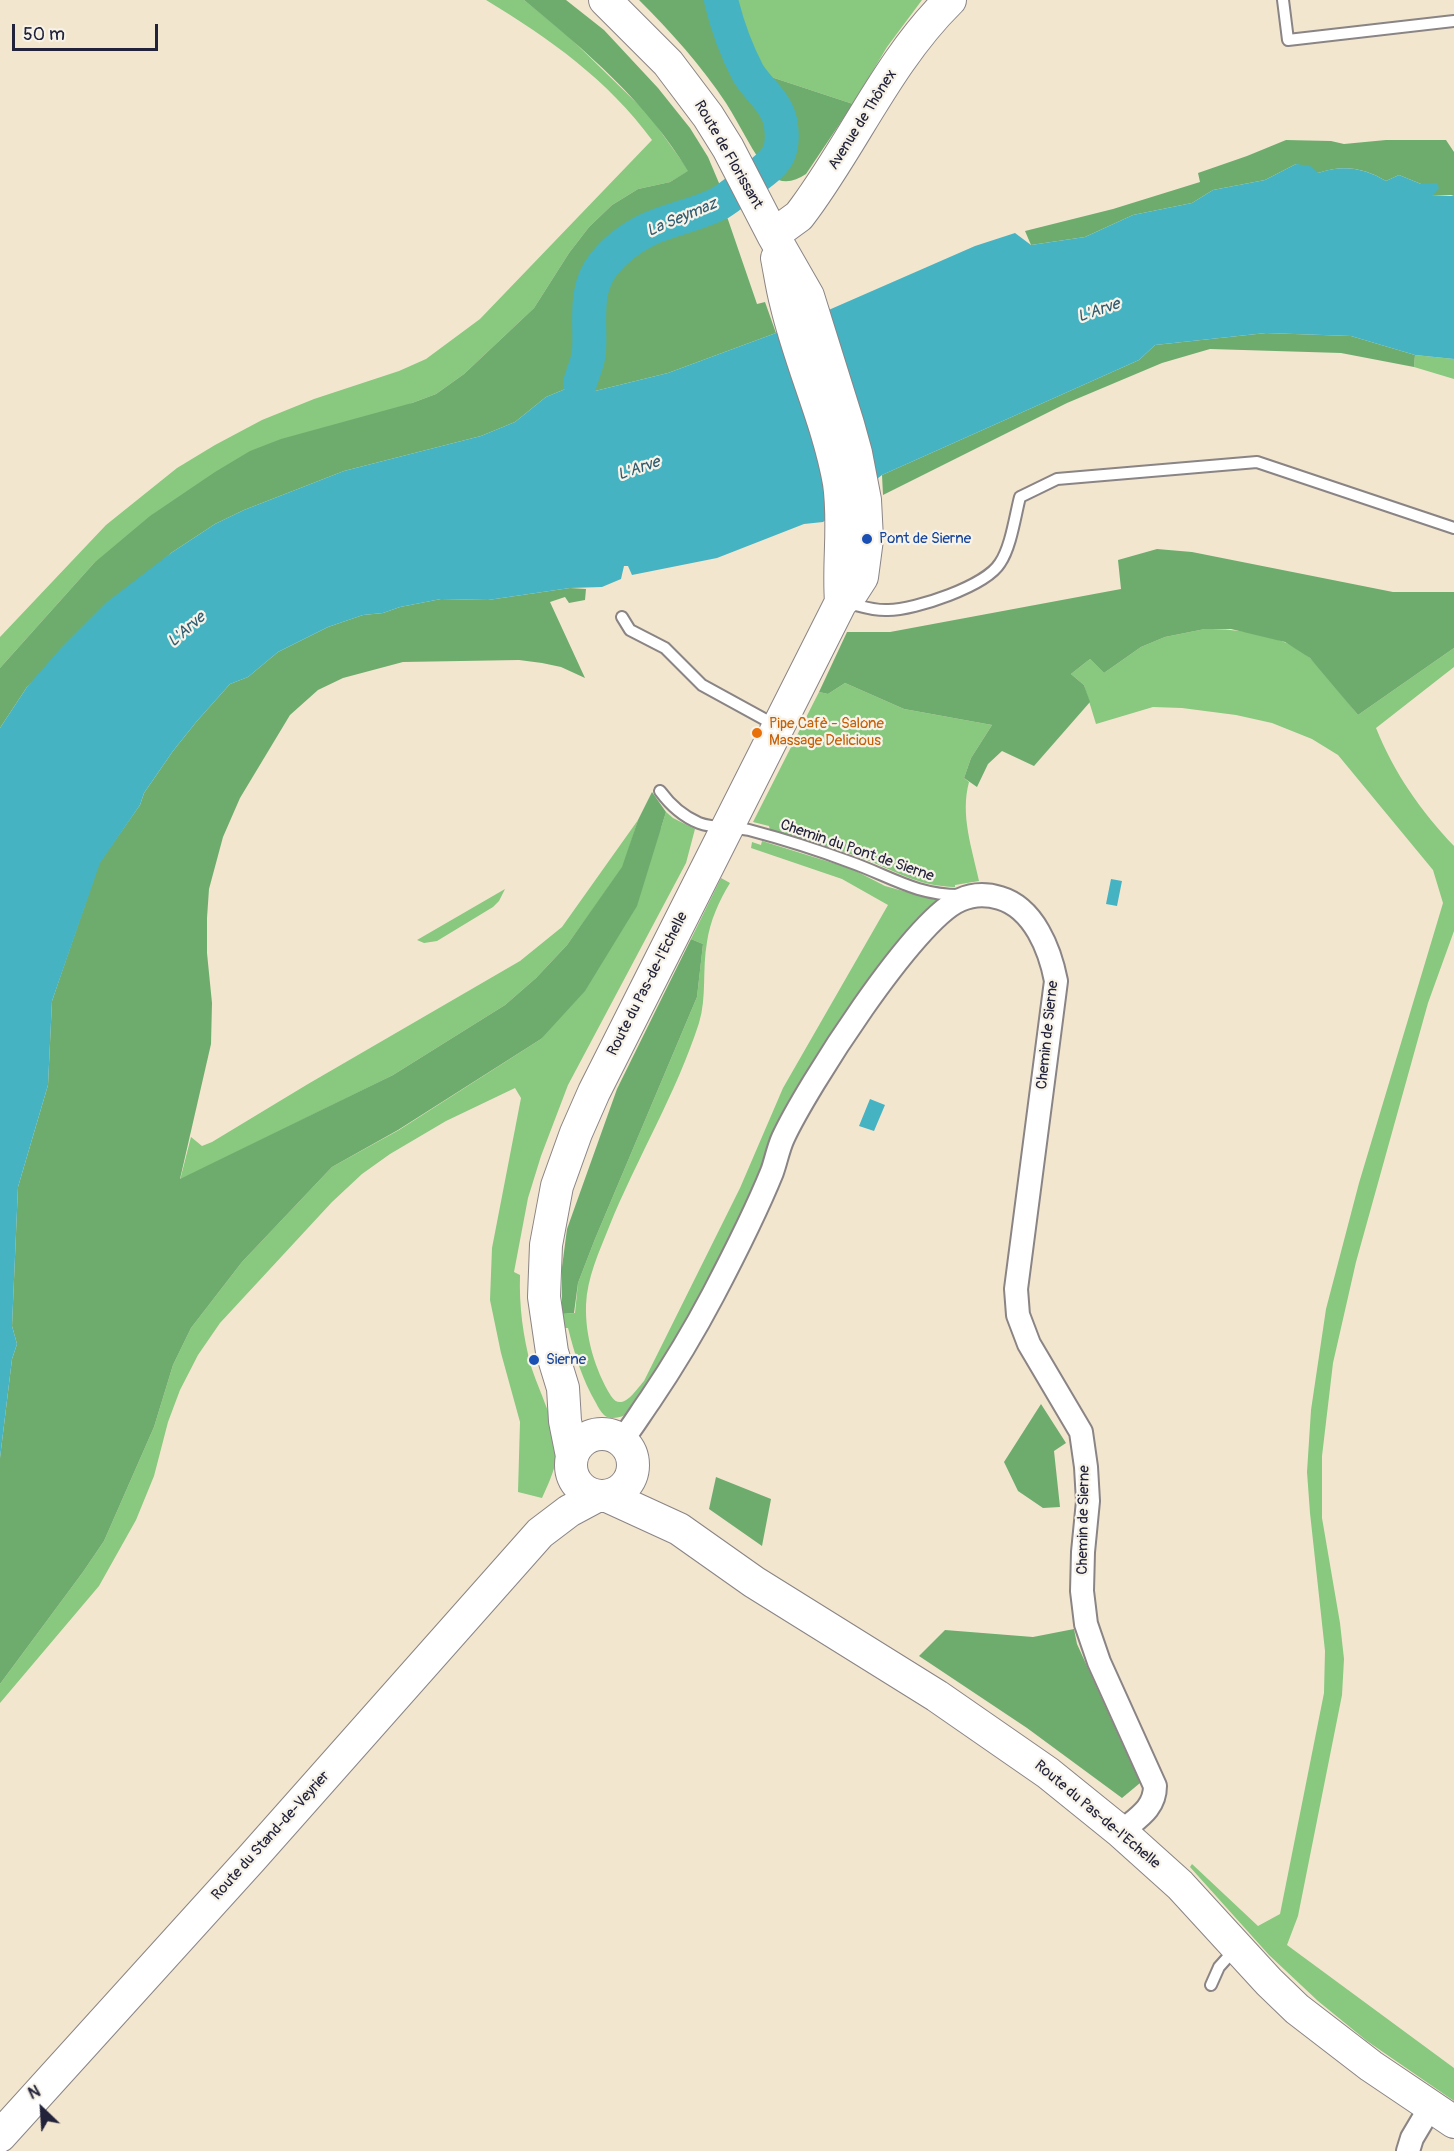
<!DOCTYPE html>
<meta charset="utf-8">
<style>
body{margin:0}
#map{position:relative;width:1454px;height:2151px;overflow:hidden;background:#f3e6cf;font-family:Pangolin,sans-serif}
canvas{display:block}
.north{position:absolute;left:12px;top:2079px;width:60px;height:60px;-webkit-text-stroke:4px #f7f3e8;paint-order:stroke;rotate:335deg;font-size:16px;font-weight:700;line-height:24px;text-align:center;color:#22223b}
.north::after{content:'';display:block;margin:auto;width:21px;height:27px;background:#22223b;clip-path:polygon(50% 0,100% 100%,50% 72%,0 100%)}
.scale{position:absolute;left:12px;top:24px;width:146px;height:27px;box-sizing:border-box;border:3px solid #22223b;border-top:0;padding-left:8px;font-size:18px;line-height:21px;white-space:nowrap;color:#22223b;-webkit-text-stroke:4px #f7f3e8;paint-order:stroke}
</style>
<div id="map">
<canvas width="1454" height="2151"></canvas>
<div class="north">N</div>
<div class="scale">50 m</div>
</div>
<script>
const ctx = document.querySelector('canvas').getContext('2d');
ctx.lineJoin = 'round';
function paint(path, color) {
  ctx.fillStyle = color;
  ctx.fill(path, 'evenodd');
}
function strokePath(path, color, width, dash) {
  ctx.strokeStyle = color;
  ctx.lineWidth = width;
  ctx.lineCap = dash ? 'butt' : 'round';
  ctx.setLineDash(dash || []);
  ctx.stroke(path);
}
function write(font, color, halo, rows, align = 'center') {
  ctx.font = font + ' Pangolin,sans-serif';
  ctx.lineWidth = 4.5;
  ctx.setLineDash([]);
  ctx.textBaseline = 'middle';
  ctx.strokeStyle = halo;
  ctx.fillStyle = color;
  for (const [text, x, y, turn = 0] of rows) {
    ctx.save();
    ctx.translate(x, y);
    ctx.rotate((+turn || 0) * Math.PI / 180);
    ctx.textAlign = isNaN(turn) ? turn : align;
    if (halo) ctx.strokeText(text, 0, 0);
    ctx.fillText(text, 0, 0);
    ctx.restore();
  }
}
const green = new Path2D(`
 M486,0H524L566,34L648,114L689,171L670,182L638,189L612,205L589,227L569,253L534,308L464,374L436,394L412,403L94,563L0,668V637L106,525L177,468L215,445L262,420L314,399L399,371L426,359L480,319L652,140C608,80 549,38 486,0Z
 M734,0H922L887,47L853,104L759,73L739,27Z
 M1415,355L1454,359V379L1414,367Z
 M1205,629C1240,629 1283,634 1310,658C1328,674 1343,697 1358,715L1454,648V667L1376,728C1394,773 1421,811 1454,846V931L1428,1003L1356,1262L1333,1363L1322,1456V1518L1340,1623L1344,1659L1342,1695L1298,1916L1287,1945L1454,2068V2101L1367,2041L1318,2001L1269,1955L1190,1867L1192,1864L1258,1926L1280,1914L1324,1693L1325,1651L1310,1513L1307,1472L1311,1410L1326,1309L1359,1183L1443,903L1433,870L1338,755L1312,739L1272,723L1236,715L1182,708L1153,707L1096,724L1084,685L1071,674L1090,659L1104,673L1141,647L1165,637Z
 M845,683L904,709L992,725L971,758L964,778L969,782C960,815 972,848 979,881L955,885V887C919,886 899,873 867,860C836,848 802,840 770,830L769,826L753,822L819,692L828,694Z
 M666,812L673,818L695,829L686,863L568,1085L541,1156L528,1198L514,1272L520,1275C519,1306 523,1336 531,1366C537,1386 559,1432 558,1450C556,1467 549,1483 542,1498L518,1492L520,1422L501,1353L490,1300L492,1248L521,1098L515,1088L446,1121L390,1154L362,1174L332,1202L220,1323L198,1355L180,1390L168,1422L154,1476L136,1520L99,1586L0,1703V1684L83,1572L104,1541L154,1427L173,1365L191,1328L242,1262L332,1167L399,1130L541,1039L661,828Z
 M638,820L623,867L567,945L536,978L505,1005L393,1075L180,1180L191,1137L202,1146L212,1142L308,1084L520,961L562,927Z
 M762,841L852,869L885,886L943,902L907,936L745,1210L692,1320L630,1413C622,1417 611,1421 604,1415C601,1412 598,1407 596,1403C582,1379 575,1355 568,1328H564L562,1314L575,1313L578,1283L595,1239L697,997L703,944L691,939L721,878L730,883C719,901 710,921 707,942C702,969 707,997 699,1023C676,1094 637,1158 609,1227C599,1252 587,1278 586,1305C585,1336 595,1370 611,1396C622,1413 636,1390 644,1381L740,1188L783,1088L888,905L842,879L751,848L752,842L761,845Z
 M505,889L499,901L493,907L437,941L424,943L417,940Z`);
const forest = new Path2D(`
 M524,0H566L604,30L658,88L690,128L708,157L727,202L723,205L757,304L765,302L776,333L668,373L591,392L580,383L546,397L515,422L481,436L344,471L244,510L215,524L171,553L27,687L0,728V668L94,563L150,516L215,472L250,451L281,439L412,403L436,394L464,374L534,308L569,253L589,227L612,205L638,189L670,182L688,171C647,103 585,50 524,0Z
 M639,0H734L739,27L759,73L853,104L806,174C794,182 782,185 770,175C753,153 741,127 726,103C701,65 671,32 639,0Z
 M1286,140L1331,141L1344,144L1386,140H1446L1454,152V196L1451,195L1431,196L1421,184L1399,175L1386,181C1365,168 1343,164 1318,173L1296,164L1265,180L1213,190L1192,203L1133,215L1085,237L1031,245L1025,231L1113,209L1200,182L1198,173L1247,156Z
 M1266,333L1351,336L1415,355L1414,367L1341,353L1210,349L1162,363L1067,403L883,495L882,475L1139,360L1155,345Z
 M1157,549L1192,552L1393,592H1454V648L1358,715L1310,658L1285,642L1231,629H1205L1165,637L1141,647L1104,673L1090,659L1071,674L1084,685L1090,702L1034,766L1002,751L988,764L977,787L964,778L971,758L992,725L904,709L845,683L828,694L819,692L847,632H890L1121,589L1118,560Z
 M570,588L586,589L585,600L569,603L565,597L550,602L585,678L561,667L542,663L519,660L403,662L343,678L318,690L290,715L240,798L223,837L209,889L207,918V953L212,1003L211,1044L180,1179L393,1075L505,1005L536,978L567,945L622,867L638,820L652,792L666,812L637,906L585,991L541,1039L398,1130L332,1167L242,1262L191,1328L173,1365L154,1427L104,1541L83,1572L0,1684V1458L12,1359L17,1344L12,1326L18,1187L48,1085L52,1001L99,863L140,805L144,793L173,751L197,721L230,684L248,677L278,652L328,627L363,615L383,613L400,607L441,599L488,600Z
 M691,939L703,944L697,997L595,1239L578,1283L574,1313L562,1314V1267L567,1229L617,1089Z
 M1041,1404L1066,1443L1054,1451L1060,1507L1043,1508L1018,1491L1004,1462Z
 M716,1477L771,1499L762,1546L709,1509Z
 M1074,1629L1077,1644L1140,1783L1122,1798L1027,1728L919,1656L945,1630L1033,1637Z`);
const water = new Path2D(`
 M1296,164L1310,166L1318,173C1342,164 1365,168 1386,181L1399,175L1421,184L1437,183L1439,188L1432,196H1454V359L1415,355L1351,336L1266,333L1155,345L1139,360L882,475L823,522L804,524L717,558L632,575L628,566H624L621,579L602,587L570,588L488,600L441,599L400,607L383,613L363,615L328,627L278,652L248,677L230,684L197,721L173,751L144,793L140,805L100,863L52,1001L48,1085L18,1187L12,1326L17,1344L12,1359L0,1458V728L27,687L61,648L107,602L171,553L215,524L244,510L344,471L481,436L515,422L546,397L580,383L591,392L668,373L776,333L975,246L1015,233L1031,245L1085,237L1133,215L1192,203L1213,190L1265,180Z
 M1111,879L1122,881L1117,906L1106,904Z
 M870,1099L885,1105L874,1131L859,1126Z`);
const river = new Path2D(`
 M580,383C583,373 588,362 589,352C591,321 583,290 604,264C615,250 631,238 647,230C670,219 697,215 720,203C732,196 742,186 753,179C774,163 785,156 781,126C779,104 759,91 748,73C736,50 727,25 721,0`);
const lane = new Path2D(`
 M1283,0L1288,40L1454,21
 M848,603C861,606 874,611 888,610C915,610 986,586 1000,563C1011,547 1015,516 1020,497L1057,479L1257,462L1454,528
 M622,617L630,630L665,648L702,685L775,725
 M660,791C671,806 682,816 699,823C714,829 733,826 749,830C783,839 818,850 850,862C890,876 915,895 960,895
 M1211,1985L1219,1967L1236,1948`);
const street = new Path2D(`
 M621,1441C632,1428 640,1414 650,1400C673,1366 694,1331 713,1295C734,1255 755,1214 772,1172C776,1161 778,1149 783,1138C806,1088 914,919 960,900C973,894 987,894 1000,898C1034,908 1050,950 1056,981L1016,1289L1018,1315L1029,1344L1081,1432L1086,1467L1088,1501L1083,1552L1082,1591L1086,1624L1099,1662L1155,1786C1155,1809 1137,1818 1121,1832
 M1408,2151L1412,2138L1431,2106`);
const secondary = new Path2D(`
 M773,235L799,216L805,208C855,140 889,60 950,0
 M777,258C780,273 782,288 786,303C800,364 828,421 839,483C845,525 838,562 841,602
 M571 1465a31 31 0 1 1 62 0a31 31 0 1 1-62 0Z
 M572,1456L565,1421L563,1388L552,1352L544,1297L546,1245L557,1186L576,1133L594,1092L841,602L853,591L862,577L867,539L865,500L856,453L848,424L808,296L773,235L728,148L708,116L668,63L605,0
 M607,1496L679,1529L754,1582L937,1696L1048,1773L1121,1832L1180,1885L1269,1982L1297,2009L1371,2066L1454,2122
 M0,2136L251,1859L540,1533L569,1511L597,1496`);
const markers = [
 [867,539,6,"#1a4fb4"],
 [757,733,6,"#e8710a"],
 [534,1360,6,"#1a4fb4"]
];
const streetNames = [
 ["Avenue de Thônex",863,120,-58],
 ["Route de Florissant",728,155,60],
 ["Chemin du Pont de Sierne",857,851,19],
 ["Route du Pas-de-l'Echelle",648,984,-63],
 ["Chemin de Sierne",1048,1035,-84],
 ["Chemin de Sierne",1084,1520,-89],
 ["Route du Pas-de-l'Echelle",1097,1815,40],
 ["Route du Stand-de-Veyrier",271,1836,-48]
];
const transitNames = [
 ["Pont de Sierne",879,539],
 ["Sierne",546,1360]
];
const foodNames = [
 ["Pipe Cafè - Salone",769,724],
 ["Massage Delicious",769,741]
];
const waterNames = [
 ["La Seymaz",682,218,-23],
 ["L'Arve",1099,311,-19],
 ["L'Arve",639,469,-19],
 ["L'Arve",187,630,-41]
];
paint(green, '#88c87f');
paint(forest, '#6eac6e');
paint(water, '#46b3c3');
strokePath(river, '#46b3c3', 34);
strokePath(lane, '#8a8485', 14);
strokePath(street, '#8a8485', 26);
strokePath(secondary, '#8a8485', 34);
strokePath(lane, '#fff', 10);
strokePath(street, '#fff', 22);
strokePath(secondary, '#fff', 32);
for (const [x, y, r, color] of markers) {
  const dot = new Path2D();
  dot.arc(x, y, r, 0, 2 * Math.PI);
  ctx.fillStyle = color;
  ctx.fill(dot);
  strokePath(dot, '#f7f3e8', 2);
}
write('15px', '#22223b', '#f7f3e8', streetNames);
write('15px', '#164399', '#f7f3e8', transitNames, 'left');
write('15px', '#c56008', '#f7f3e8', foodNames, 'left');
write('italic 16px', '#305c71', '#f7f3e8', waterNames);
</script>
